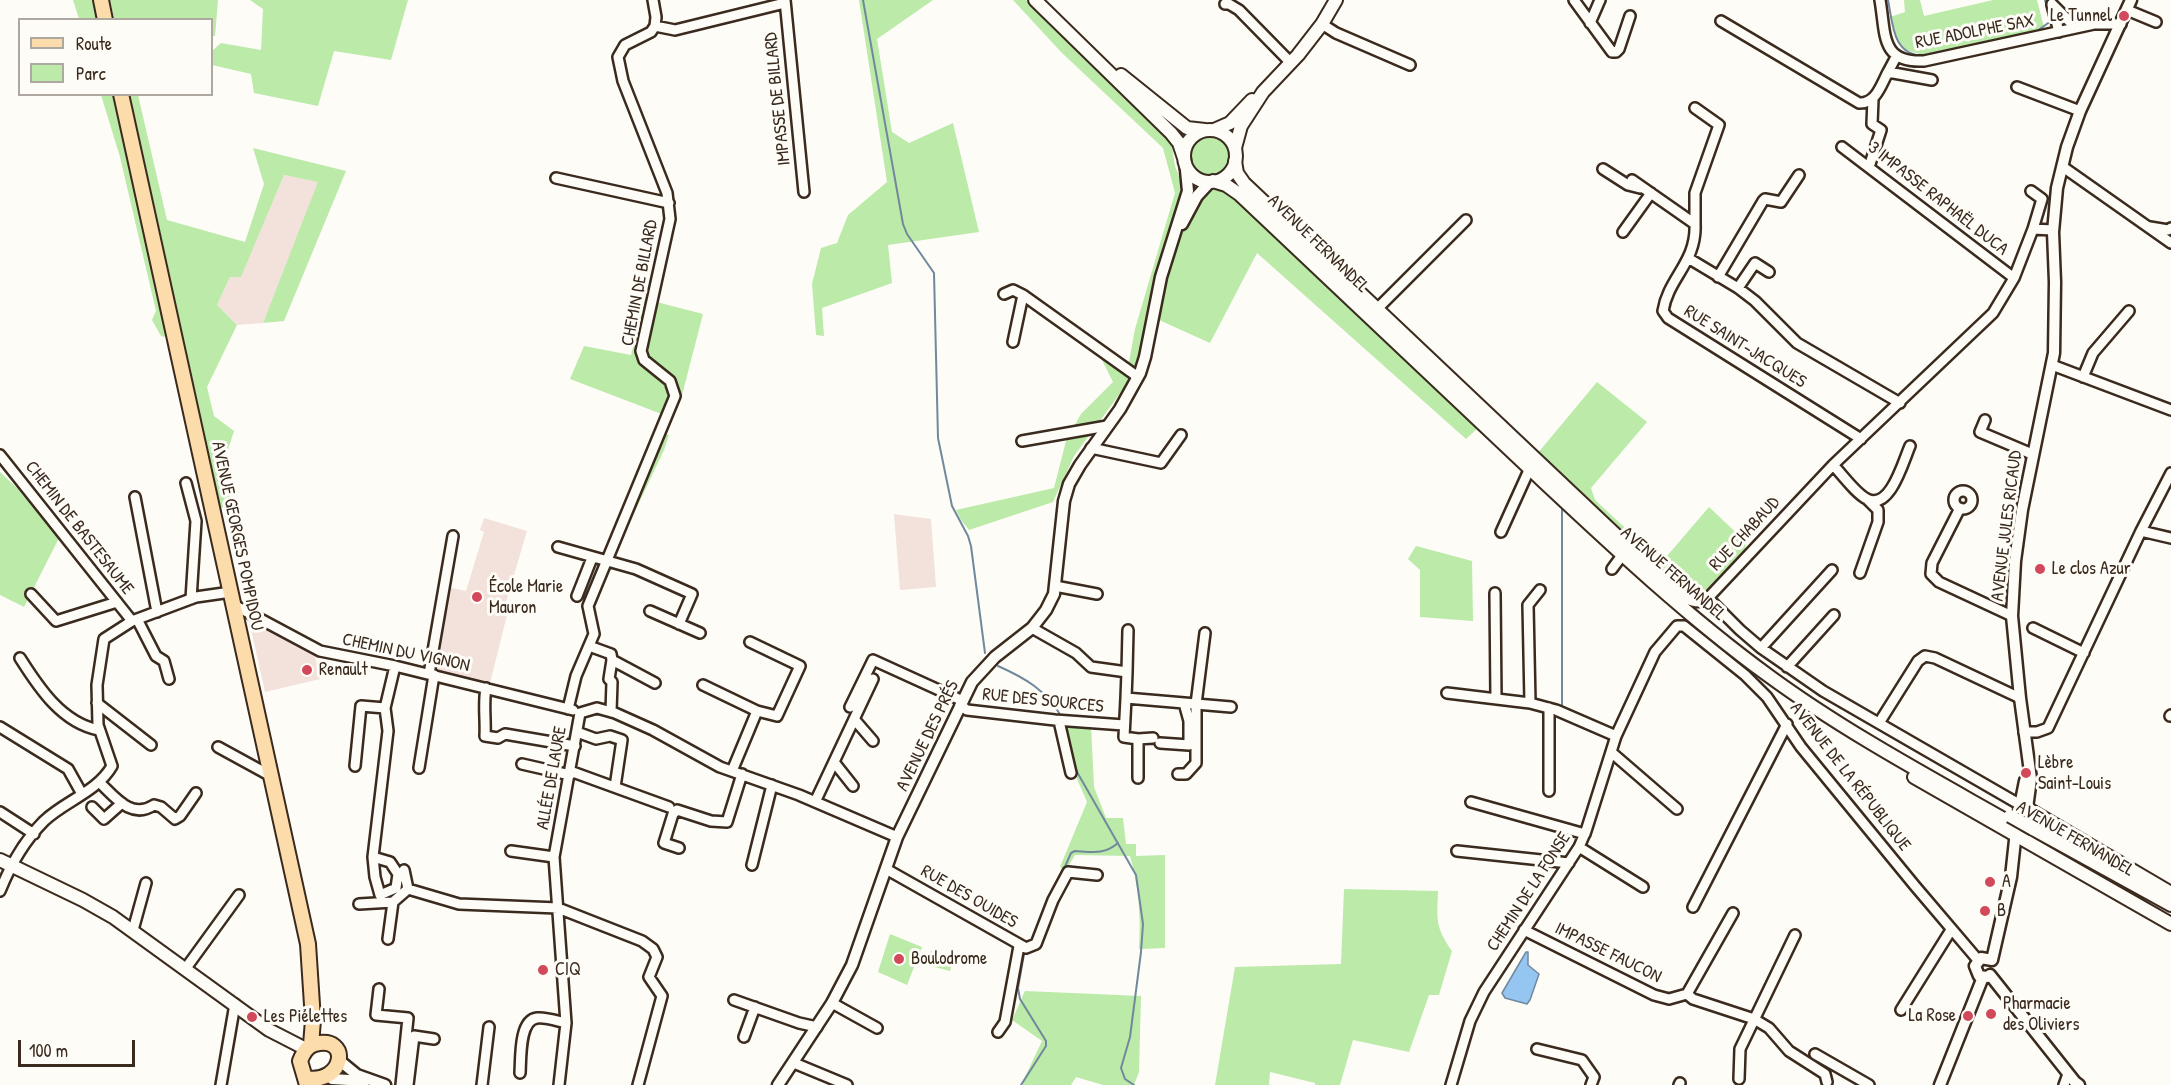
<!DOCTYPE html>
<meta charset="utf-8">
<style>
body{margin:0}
#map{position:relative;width:2171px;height:1085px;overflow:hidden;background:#fdfcf7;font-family:"Patrick Hand",sans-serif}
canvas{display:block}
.legend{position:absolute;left:18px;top:18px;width:195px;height:78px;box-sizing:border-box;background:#fdfcf7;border:2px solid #afa8a0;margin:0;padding:8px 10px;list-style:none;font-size:18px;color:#3b2a1e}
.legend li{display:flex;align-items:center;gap:12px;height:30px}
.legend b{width:30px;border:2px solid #afa8a0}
.scale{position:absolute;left:18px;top:1040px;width:117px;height:27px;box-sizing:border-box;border:3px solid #3b2a1e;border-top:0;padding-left:8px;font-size:18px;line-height:21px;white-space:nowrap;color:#3b2a1e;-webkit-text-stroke:4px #fdfcf7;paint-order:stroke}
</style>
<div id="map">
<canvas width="2171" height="1085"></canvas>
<ul class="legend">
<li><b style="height:8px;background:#fddcac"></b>Route</li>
<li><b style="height:16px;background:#bbeaa9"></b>Parc</li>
</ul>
<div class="scale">100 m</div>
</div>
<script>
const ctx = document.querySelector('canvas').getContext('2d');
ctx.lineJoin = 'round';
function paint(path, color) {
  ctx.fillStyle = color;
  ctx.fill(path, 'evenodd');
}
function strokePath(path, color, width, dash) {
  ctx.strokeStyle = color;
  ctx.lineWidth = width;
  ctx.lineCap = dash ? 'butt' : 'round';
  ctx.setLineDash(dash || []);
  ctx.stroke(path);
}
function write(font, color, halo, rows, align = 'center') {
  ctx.font = font + ' "Patrick Hand",sans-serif';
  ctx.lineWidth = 6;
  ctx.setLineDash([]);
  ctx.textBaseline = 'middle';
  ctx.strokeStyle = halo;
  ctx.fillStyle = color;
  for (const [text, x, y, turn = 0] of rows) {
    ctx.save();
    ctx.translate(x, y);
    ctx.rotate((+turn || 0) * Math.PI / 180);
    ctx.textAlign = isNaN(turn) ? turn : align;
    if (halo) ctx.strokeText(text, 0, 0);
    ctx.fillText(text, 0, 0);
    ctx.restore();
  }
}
const built = new Path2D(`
 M284,175L319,182L263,323L237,325L217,305L230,277L241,276Z
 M894,514L931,519L936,587L900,590Z
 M484,518L527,531L506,602L510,603L489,687L433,672L448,587L466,591L484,532L480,530Z
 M249,620L315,656L320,679L265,692Z`);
const green = new Path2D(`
 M73,0H94L98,19H79Z
 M110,0H218L215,36H212V20L114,19Z
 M250,0H408L391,60L334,51L318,106L254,93L251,74L212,65V51L221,43L261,50L263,9Z
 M859,0H933L877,39L892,132L909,143L953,123L979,232L888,245L892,283L822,308L824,336L816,335L812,284L821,248L837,243L848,215L887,182Z
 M1013,0H1026L1165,132C1173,142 1172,148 1174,160C1175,172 1182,177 1182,190L1154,280L1138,360L1124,388L1074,456L1053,502L969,530L961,520L956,510L1054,488L1066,441L1081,414L1113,382L1100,356L1105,347L1129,362L1135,329L1175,193L1163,148L1061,52Z
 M1904,0H1920L1924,16L1993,0H2037L2046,35L1925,55C1896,49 1898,45 1890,17L1905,12Z
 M101,95H115L166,327V334L164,337L161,336L152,320L156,311L120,157Z
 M130,95H138L167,220L245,242L264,184L253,148L346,171L284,321L263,323L318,182L284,175L241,277H230L217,305L237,325L207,387L214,416L234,431L222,468L232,503L221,508Z
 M1189 155a20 20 0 1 1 40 0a20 20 0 1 1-40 0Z
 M1212,190H1221L1232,196L1479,427L1466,439L1257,253L1210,343L1159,320C1166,282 1179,212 1212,190Z
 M645,299L703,314L681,399L672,418L570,379L584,346L631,355Z
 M1597,382L1647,422L1591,488L1595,500L1649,550L1667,556L1709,507L1746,542L1745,549L1705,594L1696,595L1685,588L1537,454Z
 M655,431L669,435L664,450L613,558L603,554Z
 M0,472L17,488L59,538L24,607L0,595Z
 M1416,546L1472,561L1473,621L1420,617V570L1408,559Z
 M1061,723L1091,725L1094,787L1106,818H1123L1126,844H1136V856L1165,855V948L1139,949C1141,917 1139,887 1130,856L1075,855L1066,870L1060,867L1087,802L1071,765Z
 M1344,889L1438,891C1437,920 1435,927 1452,951L1439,995H1429L1409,1052L1353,1040L1340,1085H1315V1083L1270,1072L1269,1085H1215L1235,967L1341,964Z
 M890,934L922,947L907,985L878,972Z
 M931,951L953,959L950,971L927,965Z
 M1025,991L1141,996L1139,1072L1134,1085H1103L1076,1077L1071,1085H1023V1081L1042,1041L1012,1020Z`);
const water = new Path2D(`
 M1526,952H1528V965L1539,974L1530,1000L1527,1004L1505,998L1502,993Z`);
const stream = new Path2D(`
 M863,0L903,224L907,234L934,273L938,438L952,506L968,536L971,546L985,653
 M1888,0C1893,24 1892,54 1923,56L2037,31L2051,21L2045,0
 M998,666C1025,678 1046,690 1061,716
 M1562,706V509
 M1073,765L1136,875L1143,924L1141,952L1130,1037L1121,1068L1125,1079L1134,1085
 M1064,869L1071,853L1075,851C1092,852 1104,855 1118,843
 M1021,1085L1046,1046V1041L1020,999L1018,988L1024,954`);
const minor = new Path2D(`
 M785,0L804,192
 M1574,0L1612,52H1616L1619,49L1630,16
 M1880,0C1886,34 1880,63 1924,61L2094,24H2121
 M1225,4H1229L1239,10L1291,63
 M2052,4L2069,21L2087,23
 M2052,5L2059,32
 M2127,10L2156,22
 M1721,21L1859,103C1876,104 1881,85 1888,72
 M1590,23L1600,0
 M1322,24L1336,33L1410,65
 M655,26L675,30L785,3
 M1896,57L1888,72L1932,80
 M2017,87L2080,111
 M1842,147L2014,278
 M1869,167L1881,130L1872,124L1873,99
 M2063,167L2171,243
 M1603,169L1628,185L1640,188
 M556,178L669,203
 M1632,180L1695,224C1697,262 1668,278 1663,311L1668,318L1861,439
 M2031,191L2042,199L2033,229
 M1695,224V193L1719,125L1695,108
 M2150,227L2168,230L2171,228
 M1623,232L1651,193
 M1688,258L1738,288L1755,301L1797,343L1900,403
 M1718,277L1763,201L1765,199L1781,202L1799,175
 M1738,288L1755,263L1769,272
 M1004,294L1013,290L1023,295
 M1377,309L1466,220
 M1013,342L1023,295L1138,377
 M2052,365L2171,410
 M2083,377L2093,353L2129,311
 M1985,420L1980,432L2032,454
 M1022,441L1107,426
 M1091,448L1161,463L1181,435
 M0,455L132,621
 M1833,465C1842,474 1856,494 1867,499C1890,511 1903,462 1910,446
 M186,483L196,521L191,599
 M1954 500a9 9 0 1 1 18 0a9 9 0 1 1-18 0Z
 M135,497L157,612
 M1960,508L1932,563L1931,574L1939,582L2012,616
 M2141,531L2171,538
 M1501,532L1530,468
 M558,547L636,569L692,594L679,624
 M1612,569L1623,554
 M1860,573L1878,522V510L1867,499
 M1055,586L1097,594
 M1495,593L1496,699
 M31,594L56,621L117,602
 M577,596L592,558
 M234,605L320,651L395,666L573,710
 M650,611L700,633
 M137,619L156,656L164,661L169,679
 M1032,628L1076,653L1091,667L1127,672L1126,698L1231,707
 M2033,628L2084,653
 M589,646L611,654L612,660L609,679L612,682L611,712
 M1761,648L1832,570
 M20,658C39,688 62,723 99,730
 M612,660L655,683
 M1787,667L1834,615
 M1127,672L1128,630
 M429,674L453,536
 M703,685L757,711
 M486,688C483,705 486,719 485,736L498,738L505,734L575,746
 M1447,693L1530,703L1556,710L1616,736
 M1126,698L1124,737L1138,739V778
 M97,703L151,745
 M1530,703L1528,605L1540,590
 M960,705L967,710L1055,720L1124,725
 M850,707L873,660L963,701
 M1549,708V791
 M568,709L576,676L594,634L588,606L675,396L670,381L644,360L641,351L670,219L667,193L623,81L618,57L625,45L651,32L655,26L656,17L653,0
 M580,713L597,708L615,713L653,730L720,767L799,795L897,837
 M2170,716L2171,715
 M854,719L873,741
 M1059,721L1071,773
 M1879,723L1918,661L1925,656L1935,658L2020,698
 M0,727L68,769L82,794
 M577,732L596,739L610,736L622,740L615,787
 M2024,732H2037L2048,728L2141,531L2171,473
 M1138,739L1153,738
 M1160,743L1189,745V721L1184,703
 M218,747L271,776
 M1611,752L1677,809
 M834,762L853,786
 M522,764L570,775
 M355,766L361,706L385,708
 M419,768L434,675
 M570,771L669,807
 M732,771L757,711L777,716L800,666L750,642
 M1178,774H1186L1196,763V704L1205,633
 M99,782C115,797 131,820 154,805L161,807L175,819L180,816L196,793
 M815,802L873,679
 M1471,802L1585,834
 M92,807L104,819L122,803
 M2024,807L1823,691L1761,648L1740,630L1708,598L1833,465L1993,313L2014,278L2033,229L2053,230
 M0,812L34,834
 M1579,847L1643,887
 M679,848L664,843L673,814L677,810L711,821L727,822L742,774
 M511,851L554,857
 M1457,851L1569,863
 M373,857L375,877L380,895L396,888L398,874L390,862L373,857L388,731L385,708L395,666
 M752,865L772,785
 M886,869L1026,948L1036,944L1053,900L1068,872L1097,875
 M404,870L408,889
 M0,891C10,866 25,840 44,821C65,801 97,792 112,766L98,725L97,685L104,639L132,621L196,597L231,592
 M359,904L393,902
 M1693,907L1787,724
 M133,930L146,883
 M1524,930L1654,995L1669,999L1687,994
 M388,939L393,902L408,889L459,904L558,908L642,941L653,949L657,957L649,977L662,996L638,1085
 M186,968L239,895
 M379,989L376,1015L408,1018L401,1085
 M1687,994L1693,999L1754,1019L1769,1028L1789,1051L1825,1074L1827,1082
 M1687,994L1733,913
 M734,1000L799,1023L817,1027
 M832,1003L877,1028
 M1901,1010L1951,930
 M998,1032L1005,1022L1019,946
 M744,1037L755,1007
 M1537,1049L1582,1060L1594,1077L1591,1085
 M1815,1054L1869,1085
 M794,1063L847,1085
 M520,1073C521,1058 519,1020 537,1018C546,1017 557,1021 566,1023
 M1739,1079L1740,1049L1795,935
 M221,1085L235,1004
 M408,1085L414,1036L434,1039
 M482,1085L489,1027
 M559,1085L566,1023L554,857L580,713
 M1451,1085L1470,1021L1484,992L1579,847L1586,831L1616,736L1655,652L1677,626H1684L1745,675L1767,697L1801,747L1915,886L1978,960
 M1679,1085L1680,1083
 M2064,1085L2068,1074`);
const tertiary = new Path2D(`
 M1182,224L1197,196L1210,182
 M2019,811L2025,781
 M2026,815L2031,779L2020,698L2012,616L2015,561L2022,510L2054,353L2055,282L2053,232L2057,188L2067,147L2080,111L2131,0
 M1992,960L2011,877L2016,831
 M1990,975L2075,1082L2079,1085
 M1987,977L1979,976L1975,966L1981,958L1992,960
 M340,1061L357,1075L385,1085
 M332,1079L365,1081
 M778,1085L832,1003L852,965L897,837L972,682L995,657L1032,628L1046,610L1054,594L1064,501L1069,484L1080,465L1120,409L1140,373L1145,357L1161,277L1188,191L1185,160
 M1940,1085L1983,977`);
const secondary = new Path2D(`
 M1035,0L1171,133L1179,143L1184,158
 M1121,75L1187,128L1205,130
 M1214,130L1230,123L1252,100
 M1184 156a26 26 0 1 1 52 0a26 26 0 1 1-52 0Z
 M1235,148L1241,126L1263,92L1298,55L1322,24L1336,0
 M1235,161L1237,173L1244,183L1670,586
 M1213,181L1226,185L1239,194C1336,286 1433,378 1530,469C1607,541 1684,614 1769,676C1844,731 1928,776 2009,822
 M1674,590C1685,596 1696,605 1708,598
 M1914,777L2171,924
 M2028,809L2171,893
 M2033,829L2171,905
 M0,860L83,900L113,917L269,1030L306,1049`);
const primary = new Path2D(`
 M101,0L105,20
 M121,94L308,944L313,1020L311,1045
 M306,1078C344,1085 352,1035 315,1044C307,1046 303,1053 300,1061L307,1085`);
const secondaryBridge = new Path2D(`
 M2010,816L2033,829`);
const markers = [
 [2124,16,6,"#d1495b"],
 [2040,569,6,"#d1495b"],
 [477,597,6,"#d1495b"],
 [307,670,6,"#d1495b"],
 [2026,773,6,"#d1495b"],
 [1990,882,6,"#d1495b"],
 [1985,911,6,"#d1495b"],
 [899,959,6,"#d1495b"],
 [543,970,6,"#d1495b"],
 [1991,1014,6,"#d1495b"],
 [1968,1016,6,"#d1495b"],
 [252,1017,6,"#d1495b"]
];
const poiNames = [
 ["Le Tunnel",2112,16,"right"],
 ["Le clos Azur",2052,569],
 ["École Marie",489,587],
 ["Mauron",489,608],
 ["Renault",319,670],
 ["Lèbre",2038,763],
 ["Saint-Louis",2038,784],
 ["A",2002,882],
 ["B",1997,911],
 ["Boulodrome",911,959],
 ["CIQ",555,970],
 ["Pharmacie",2003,1004],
 ["des Oliviers",2003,1025],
 ["La Rose",1956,1016,"right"],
 ["Les Piélettes",264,1017]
];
const streetNames = [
 ["RUE ADOLPHE SAX",1975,32,-11],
 ["IMPASSE DE BILLARD",778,99,-96],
 ["3 IMPASSE RAPHAËL DUCA",1938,199,38],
 ["AVENUE FERNANDEL",1318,244,44],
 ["CHEMIN DE BILLARD",640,283,-79],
 ["RUE SAINT-JACQUES",1745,347,32],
 ["AVENUE JULES RICAUD",2007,526,-83],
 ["CHEMIN DE BASTESAUME",79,528,52],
 ["RUE CHABAUD",1745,534,-47],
 ["AVENUE GEORGES POMPIDOU",237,536,78],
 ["AVENUE FERNANDEL",1673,574,41],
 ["CHEMIN DU VIGNON",406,653,12],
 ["RUE DES SOURCES",1043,701,6],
 ["AVENUE DES PRÉS",928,736,-64],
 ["AVENUE DE LA RÉPUBLIQUE",1850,777,52],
 ["ALLÉE DE LAURE",552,778,-80],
 ["AVENUE FERNANDEL",2075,839,30],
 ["CHEMIN DE LA FONSE",1529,892,-57],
 ["RUE DES OUIDES",969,897,30],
 ["IMPASSE FAUCON",1608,953,26]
];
paint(built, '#f3e1db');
paint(green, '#bbeaa9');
paint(water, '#95c6f1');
strokePath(water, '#71889d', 1.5);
strokePath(stream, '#71889d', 2);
strokePath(minor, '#3b2a1e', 14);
strokePath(tertiary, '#3b2a1e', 15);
strokePath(secondary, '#3b2a1e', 16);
strokePath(primary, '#3b2a1e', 18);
strokePath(minor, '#fdfcf7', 9);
strokePath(tertiary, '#fdfcf7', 10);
strokePath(secondary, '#fdfcf7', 12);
strokePath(primary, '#fddcac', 14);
strokePath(secondaryBridge, '#3b2a1e', 16, []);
strokePath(secondaryBridge, '#fdfcf7', 12);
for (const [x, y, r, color] of markers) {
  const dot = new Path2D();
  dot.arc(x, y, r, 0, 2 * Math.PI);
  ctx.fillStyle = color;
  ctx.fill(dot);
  strokePath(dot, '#fdfcf7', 2);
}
write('18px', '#3b2a1e', '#fdfcf7', poiNames, 'left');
write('18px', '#3b2a1e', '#fdfcf7', streetNames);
</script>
